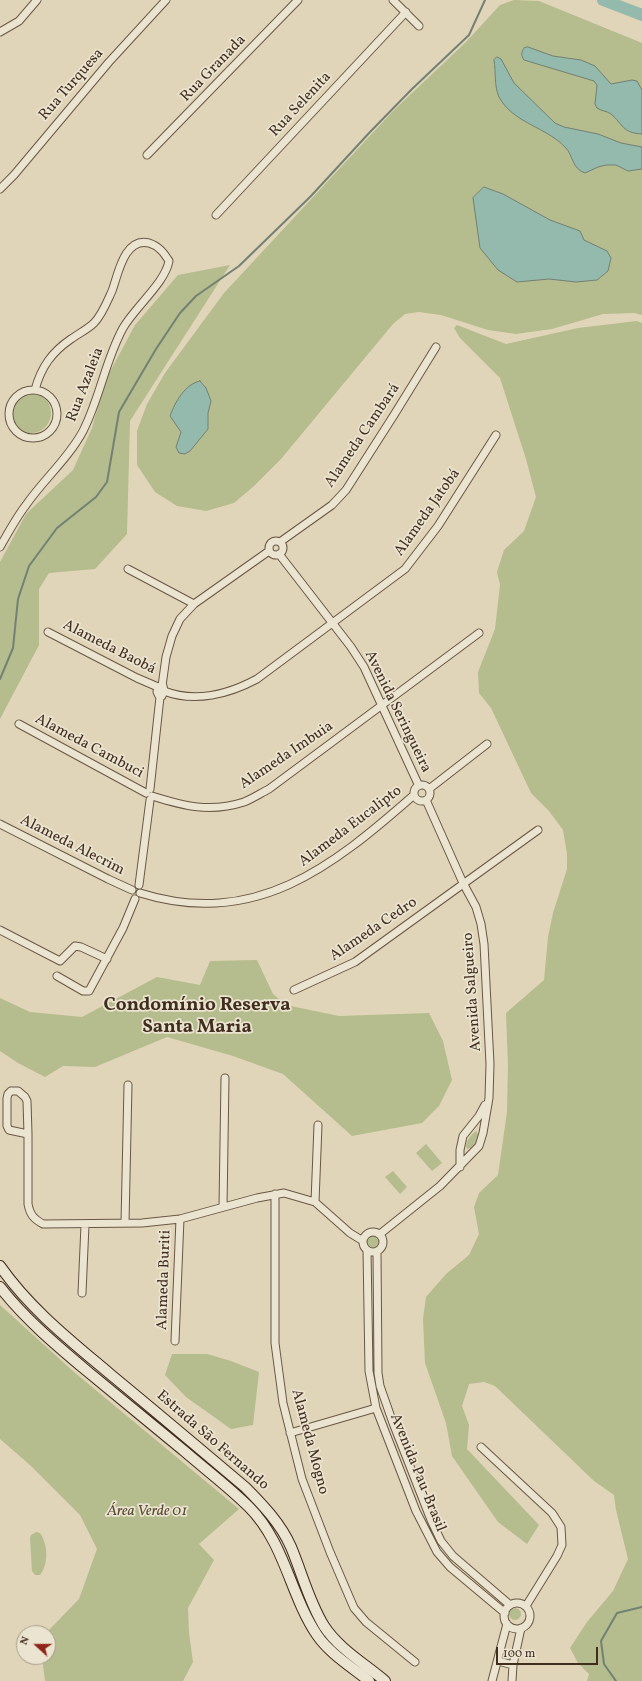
<!DOCTYPE html>
<meta charset="utf-8">
<style>
body{margin:0}
#map{position:relative;width:642px;height:1681px;overflow:hidden;background:#e0d5b8;font-family:Vollkorn,serif}
canvas{display:block}
.north{position:absolute;left:16px;top:1625px;width:40px;height:40px;box-sizing:border-box;background:#ebe4d1;border:1px solid #a79b89;border-radius:50%;rotate:291deg;font-size:11px;font-weight:700;line-height:16px;text-align:center;color:#412d1e}
.north::after{content:'';display:block;margin:auto;width:14px;height:18px;background:#8f2418;clip-path:polygon(50% 0,100% 100%,50% 72%,0 100%)}
.scale{position:absolute;left:496px;top:1647px;width:102px;height:18px;box-sizing:border-box;border:2px solid #412d1e;border-top:0;padding-left:5px;font-size:12px;line-height:14px;white-space:nowrap;color:#412d1e;-webkit-text-stroke:3px #ebe4d1;paint-order:stroke}
</style>
<div id="map">
<canvas width="642" height="1681"></canvas>
<div class="north">N</div>
<div class="scale">100 m</div>
</div>
<script>
const ctx = document.querySelector('canvas').getContext('2d');
ctx.lineJoin = 'round';
function paint(path, color) {
  ctx.fillStyle = color;
  ctx.fill(path, 'evenodd');
}
function strokePath(path, color, width, dash) {
  ctx.strokeStyle = color;
  ctx.lineWidth = width;
  ctx.lineCap = dash ? 'butt' : 'round';
  ctx.setLineDash(dash || []);
  ctx.stroke(path);
}
function write(font, color, halo, rows, align = 'center') {
  ctx.font = font + ' Vollkorn,serif';
  ctx.lineWidth = 3.5;
  ctx.setLineDash([]);
  ctx.textBaseline = 'middle';
  ctx.strokeStyle = halo;
  ctx.fillStyle = color;
  for (const [text, x, y, turn = 0] of rows) {
    ctx.save();
    ctx.translate(x, y);
    ctx.rotate((+turn || 0) * Math.PI / 180);
    ctx.textAlign = isNaN(turn) ? turn : align;
    if (halo) ctx.strokeText(text, 0, 0);
    ctx.fillText(text, 0, 0);
    ctx.restore();
  }
}
const green = new Path2D(`
 M514,0L539,1L642,43V315L634,313L603,314L552,329L516,334L488,330L441,315L419,312L405,314L393,324L281,459L254,486L234,503L206,511L177,506L155,492L137,465V431L147,404L165,373L224,293L393,111L466,42L500,5Z
 M230,265L130,421L127,534L95,569L49,573L39,589V645L0,719V562L26,514L73,470L92,428L105,381L135,325L178,275Z
 M637,321L642,323V1681H587L589,1674L578,1663L570,1648L587,1622L613,1591L628,1559L616,1510L614,1495L594,1481L495,1386L484,1382L469,1384L462,1406L469,1425L467,1449L539,1525L527,1544L498,1522L452,1456L446,1423L425,1363L423,1319L426,1297L446,1274L469,1255L479,1234L474,1207L479,1193L498,1175L507,1112L508,1065L506,1013L544,980L548,937L553,913L567,869V854L563,830L549,811L531,793L491,708L479,693L478,672L495,629L500,585L497,572L504,550L524,531L536,497L526,459L500,378L460,338L454,328L457,325L506,344L578,328Z
 M11 413a20 20 0 1 1 40 0a20 20 0 1 1-40 0Z
 M257,960L273,994L286,1005L339,1016L429,1013L443,1041L452,1080L439,1106L422,1123L352,1136L283,1074L233,1056L167,1037L95,1067L63,1066L45,1077L18,1063L0,1051V998L30,1012L82,1017L157,977L200,985L210,961Z
 M476,1131L479,1135L477,1141L471,1148L467,1149L466,1146C467,1139 471,1135 476,1131Z
 M426,1144L442,1163L432,1171L416,1153Z
 M393,1171L407,1187L400,1194L385,1177Z
 M367 1242a6 6 0 1 1 12 0a6 6 0 1 1-12 0Z
 M374,1269H377L374,1363L377,1386L375,1387L372,1364Z
 M0,1305L74,1372L239,1509L199,1544L214,1560L188,1608L189,1633L193,1662L183,1681H45L42,1657H48L49,1630L79,1599L97,1549L80,1515L30,1465L0,1439Z
 M172,1354H207L231,1361L259,1372L253,1425L231,1429L186,1397L165,1375Z
 M36,1532L40,1533C48,1544 49,1564 40,1575H35L32,1571L30,1538L31,1535Z
 M509 1614a6 6 0 1 1 12 0a6 6 0 1 1-12 0Z`);
const water = new Path2D(`
 M528,47L553,56L581,60L595,66L611,84L632,80L637,81L642,90V134C622,133 623,124 611,114C607,111 601,111 597,108L595,104L597,85L594,81L524,60C521,55 521,53 524,48Z
 M497,57L501,59L514,83L555,123L564,127L598,134L621,143L642,147V169L628,171L616,165H606L598,167L585,173C571,168 574,156 565,147C546,127 513,123 499,97C494,86 496,72 494,60Z
 M484,187L503,194L550,220L580,231L584,240L607,251L611,258L608,271L597,280L576,282L549,279L517,282L498,270L480,248L473,198Z
 M200,381L206,388L211,401L208,413V429L190,451L185,454L179,453L176,447L181,432L170,416C175,402 185,384 200,381Z`);
const stream = new Path2D(`
 M0,679L13,648L18,599L29,566L57,528L96,497L107,482L119,412L156,349L180,313L196,296L239,266L311,196L370,132L412,89L469,35L485,0
 M616,1681L604,1664L601,1641L617,1613L642,1607`);
const river = new Path2D(`
 M603,0L642,15`);
const minor = new Path2D(`
 M393,0L419,26
 M0,32L19,21L37,0
 M147,155L298,0
 M0,189L14,175L109,62L166,0
 M216,215L406,12
 M9 414a24 24 0 1 1 48 0a24 24 0 1 1-48 0Z
 M269 548a7 7 0 1 1 14 0a7 7 0 1 1-14 0Z
 M280,542L332,505L346,490L394,415L436,347
 M0,547C8,533 16,518 26,505C44,479 68,459 83,431C100,398 105,361 123,328C135,307 165,283 169,261C164,253 159,246 149,243C124,237 118,275 112,291C107,302 102,315 94,323C88,329 78,334 71,339C52,352 41,367 35,390
 M279,554L351,647L364,667L419,786
 M128,569L194,604
 M48,632L137,678L158,687L163,686L164,691L162,696H159L157,692L158,687
 M162,686L166,657L172,636L180,619L194,604L269,551
 M164,691C195,703 229,694 257,679L405,569L438,526L496,435
 M19,724L146,793
 M414 793a8 8 0 1 1 16 0a8 8 0 1 1-16 0Z
 M150,789L160,697
 M429,789L487,744
 M152,796C184,806 210,813 244,802C252,799 261,793 269,789L479,633
 M0,824L108,879L132,890
 M139,885L150,800
 M140,893C255,929 332,867 414,795
 M0,930L60,961L75,946L81,947L107,959
 M57,976L83,991H89L123,928L135,899
 M294,990L355,962L538,830
 M11,1091H18L25,1097L27,1101L28,1134L9,1130L7,1126V1098L8,1094Z
 M28,1134V1204C30,1215 34,1219 43,1224L142,1223L180,1219L257,1198L284,1193L315,1202L350,1233L363,1241
 M460,1167V1150L463,1136L479,1116L485,1105
 M275,1194V1343L283,1403L302,1479L330,1552L354,1608L366,1622L415,1662
 M315,1202L318,1125
 M223,1207L225,1078
 M125,1223L128,1085
 M363 1242a10 10 0 1 1 20 0a10 10 0 1 1-20 0Z
 M380,1234L440,1186L479,1146L483,1133L489,1098L490,1064L484,944L481,924L476,907L463,883L426,800
 M367,1250L369,1371L376,1408L416,1511L437,1552L450,1567L505,1613
 M377,1251L378,1373L380,1386L393,1423L431,1520L441,1541L453,1556L510,1605
 M82,1293L85,1225
 M175,1341L180,1219
 M290,1433L376,1408
 M481,1447L552,1513L561,1527L562,1545L557,1556L526,1606
 M504 1616a13 13 0 1 1 26 0a13 13 0 1 1-26 0Z
 M498,1661L513,1665
 M492,1681L507,1624
 M512,1681L513,1665L521,1628`);
const secondary = new Path2D(`
 M0,1266C30,1309 71,1341 110,1374C155,1411 200,1449 245,1487C263,1505 281,1524 291,1547C302,1573 309,1602 324,1626C338,1648 365,1664 385,1681
 M0,1287C25,1319 56,1345 87,1371C119,1397 151,1424 183,1450C205,1469 229,1487 249,1507C285,1543 290,1595 317,1635C330,1654 352,1667 369,1681`);
const streetNames = [
 ["Rua Granada",214,69,-46],
 ["Rua Turquesa",72,85,-49],
 ["Rua Selenita",301,105,-47],
 ["Rua Azaleia",86,385,-69],
 ["Alameda Cambará",363,436,-56],
 ["Alameda Jatobá",428,513,-55],
 ["Alameda Baobá",109,648,27],
 ["Avenida Seringueira",397,712,64],
 ["Alameda Cambuci",89,747,28],
 ["Alameda Imbuia",287,756,-34],
 ["Alameda Eucalipto",351,827,-37],
 ["Alameda Alecrim",72,846,27],
 ["Alameda Cedro",374,930,-34],
 ["Avenida Salgueiro",473,992,-94],
 ["Alameda Buriti",165,1280,-88],
 ["Estrada São Fernando",212,1441,41],
 ["Alameda Mogno",309,1442,75],
 ["Avenida Pau-Brasil",417,1473,68]
];
const parkNames = [
 ["Área Verde 01",147,1512]
];
const districtNames = [
 ["Condomínio Reserva",197,1007],
 ["Santa Maria",197,1029]
];
paint(green, '#b5bc8d');
paint(water, '#94b9ad');
strokePath(water, '#738174', 1);
strokePath(stream, '#738174', 2);
strokePath(river, '#94b9ad', 12);
strokePath(minor, '#695744', 9);
strokePath(secondary, '#412d1e', 12);
strokePath(minor, '#ebe4d1', 7);
strokePath(secondary, '#ebe4d1', 10);
write('15px', '#412d1e', '#ebe4d1', streetNames);
write('italic 15px', '#584a34', '#ebe4d1', parkNames);
write('bold 19px', '#412d1e', '#ebe4d1', districtNames);
</script>
